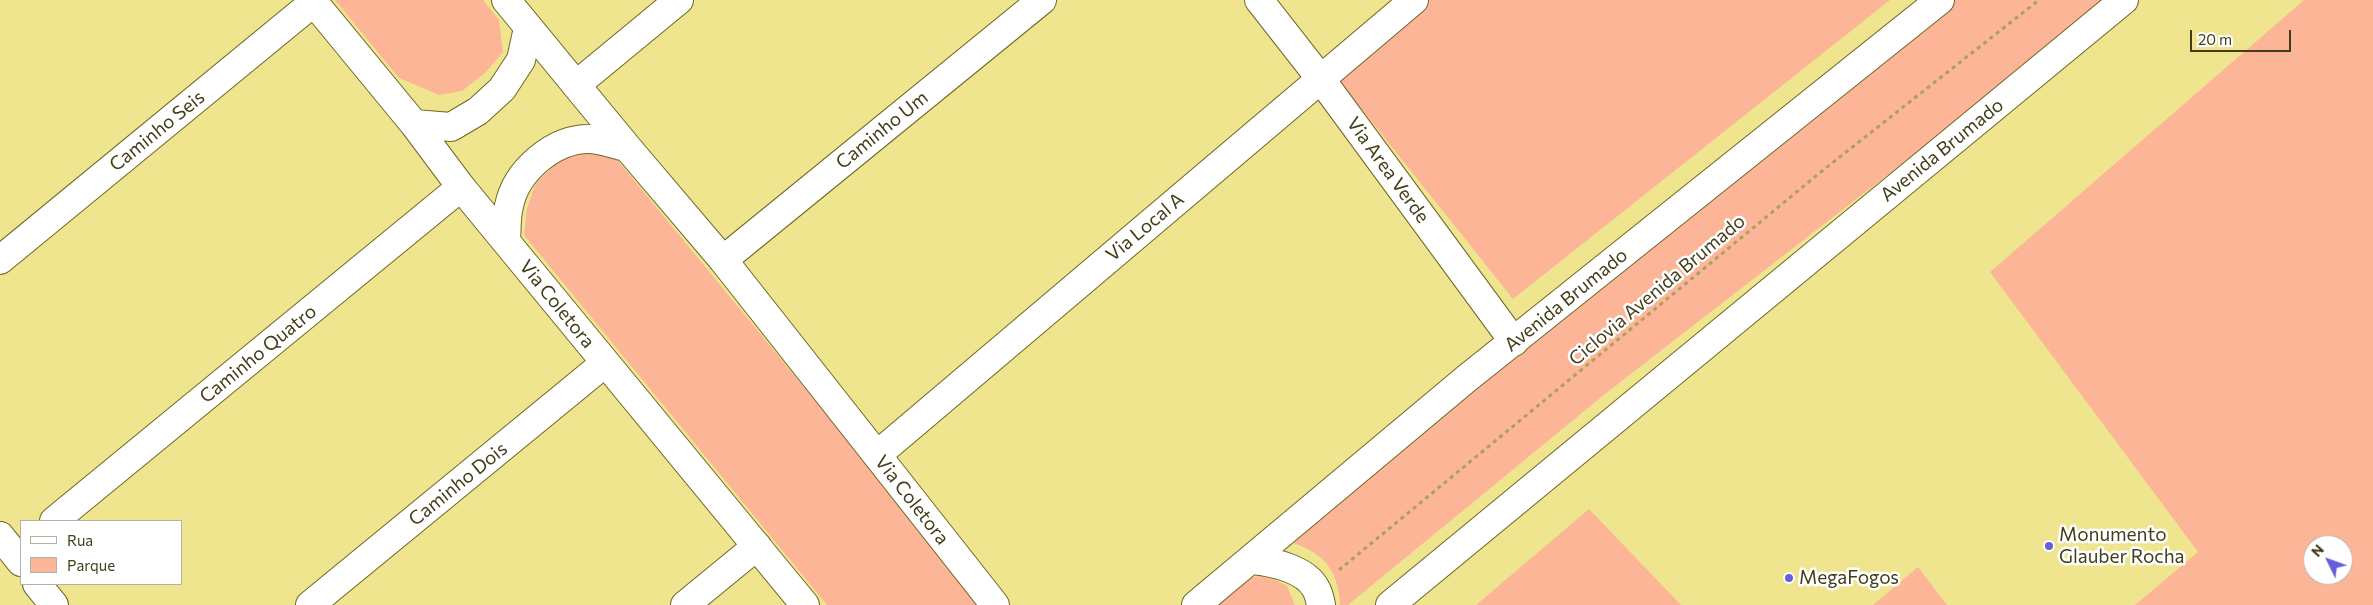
<!DOCTYPE html>
<style>
body{margin:0}
#map{position:relative;width:2373px;height:605px;overflow:hidden;background:#efe58f;font-family:Commissioner,sans-serif}
canvas{display:block}
.legend{position:absolute;left:20px;top:520px;width:162px;height:65px;box-sizing:border-box;background:#fff;border:1px solid #b3b2a3;margin:0;padding:6px 9px;list-style:none;font-size:15px;color:#423e1a}
.legend li{display:flex;align-items:center;gap:10px;height:25px}
.legend b{width:25px;border:1px solid #b3b2a3}
.north{position:absolute;left:2303px;top:535px;width:50px;height:50px;box-sizing:border-box;background:#fff;border:1px solid #b3b2a3;border-radius:50%;rotate:312deg;font-size:14px;font-weight:700;line-height:20px;text-align:center;color:#423e1a}
.north::after{content:'';display:block;margin:auto;width:18px;height:22px;background:#685ed7;clip-path:polygon(50% 0,100% 100%,50% 72%,0 100%)}
.scale{position:absolute;left:2190px;top:30px;width:101px;height:22px;box-sizing:border-box;border:2px solid #423e1a;border-top:0;padding-left:6px;font-size:15px;line-height:18px;white-space:nowrap;color:#423e1a;-webkit-text-stroke:4px #fff;paint-order:stroke}
</style>
<div id="map">
<canvas width="2373" height="605"></canvas>
<ul class="legend">
<li><b style="height:6px;background:#fff"></b>Rua</li>
<li><b style="height:14px;background:#fdb598"></b>Parque</li>
</ul>
<div class="north">N</div>
<div class="scale">20 m</div>
</div>
<script>
const ctx = document.querySelector('canvas').getContext('2d');
ctx.lineJoin = 'round';
function paint(path, color) {
  ctx.fillStyle = color;
  ctx.fill(path, 'evenodd');
}
function strokePath(path, color, width, dash) {
  ctx.strokeStyle = color;
  ctx.lineWidth = width;
  ctx.lineCap = dash ? 'butt' : 'round';
  ctx.setLineDash(dash || []);
  ctx.stroke(path);
}
function write(font, color, halo, rows, align = 'center') {
  ctx.font = font + ' Commissioner,sans-serif';
  ctx.lineWidth = 5;
  ctx.setLineDash([]);
  ctx.textBaseline = 'middle';
  ctx.strokeStyle = halo;
  ctx.fillStyle = color;
  for (const [text, x, y, turn = 0] of rows) {
    ctx.save();
    ctx.translate(x, y);
    ctx.rotate((+turn || 0) * Math.PI / 180);
    ctx.textAlign = isNaN(turn) ? turn : align;
    if (halo) ctx.strokeText(text, 0, 0);
    ctx.fillText(text, 0, 0);
    ctx.restore();
  }
}
const green = new Path2D(`
 M335,0H483L499,20L503,52L485,73L462,91L439,95L399,78Z
 M1430,0H1890L1513,299L1336,77Z
 M1950,0H2113L1605,394L1348,605H1340C1338,567 1322,552 1287,541Z
 M2304,0H2373V605H2135L2198,552L1990,272ZM2313,545H2343V575H2313Z
 M587,151L615,157L983,605H827L524,235L527,208L536,183L559,161Z
 M1589,509L1681,605H1476Z
 M1918,567L1947,605H1873Z
 M1265,575L1287,586L1295,605H1203L1240,580Z`);
const path = new Path2D(`
 M1339,570L1822,171L2039,0`);
const street = new Path2D(`
 M1259,0L1320,78L1514,342
 M576,85L679,0
 M0,260L314,2
 M723,260L1042,0
 M877,455L1414,0
 M54,521L461,187
 M0,536L21,562
 M37,584L54,605
 M310,605L605,363
 M685,605L757,546`);
const secondary = new Path2D(`
 M312,0L414,124L461,187L805,605
 M506,0L627,147L723,260L995,605
 M414,124L451,127L478,111L502,89L521,60L528,28
 M506,240C507,229 506,217 509,206C516,171 553,139 589,139C601,139 615,145 627,147`);
const primary = new Path2D(`
 M1252,560C1273,562 1306,569 1316,589C1319,594 1320,600 1321,605
 M1196,605L1466,379L1940,0
 M1390,605L2124,0`);
const markers = [
 [2049,546,5,"#685ed7"],
 [1789,578,5,"#685ed7"]
];
const streetNames = [
 ["Caminho Um",882,130,-39],
 ["Caminho Seis",157,131,-39],
 ["Avenida Brumado",1942,150,-39],
 ["Via Area Verde",1388,170,54],
 ["Via Local A",1145,227,-40],
 ["Ciclovia Avenida Brumado",1657,290,-40],
 ["Avenida Brumado",1566,300,-39],
 ["Via Coletora",557,304,51],
 ["Caminho Quatro",258,354,-39],
 ["Caminho Dois",458,484,-39],
 ["Via Coletora",912,500,52]
];
const poiNames = [
 ["Monumento",2059,535],
 ["Glauber Rocha",2059,557],
 ["MegaFogos",1799,578]
];
paint(green, '#fdb598');
strokePath(street, '#6f6725', 30);
strokePath(secondary, '#6f6725', 30);
strokePath(primary, '#6f6725', 30);
strokePath(path, '#a9a160', 3, [4, 4]);
strokePath(street, '#fff', 28);
strokePath(secondary, '#fff', 28);
strokePath(primary, '#fff', 28);
for (const [x, y, r, color] of markers) {
  const dot = new Path2D();
  dot.arc(x, y, r, 0, 2 * Math.PI);
  ctx.fillStyle = color;
  ctx.fill(dot);
  strokePath(dot, '#fff', 2);
}
write('19px', '#423e1a', '#fff', streetNames);
write('19px', '#423e1a', '#fff', poiNames, 'left');
</script>
